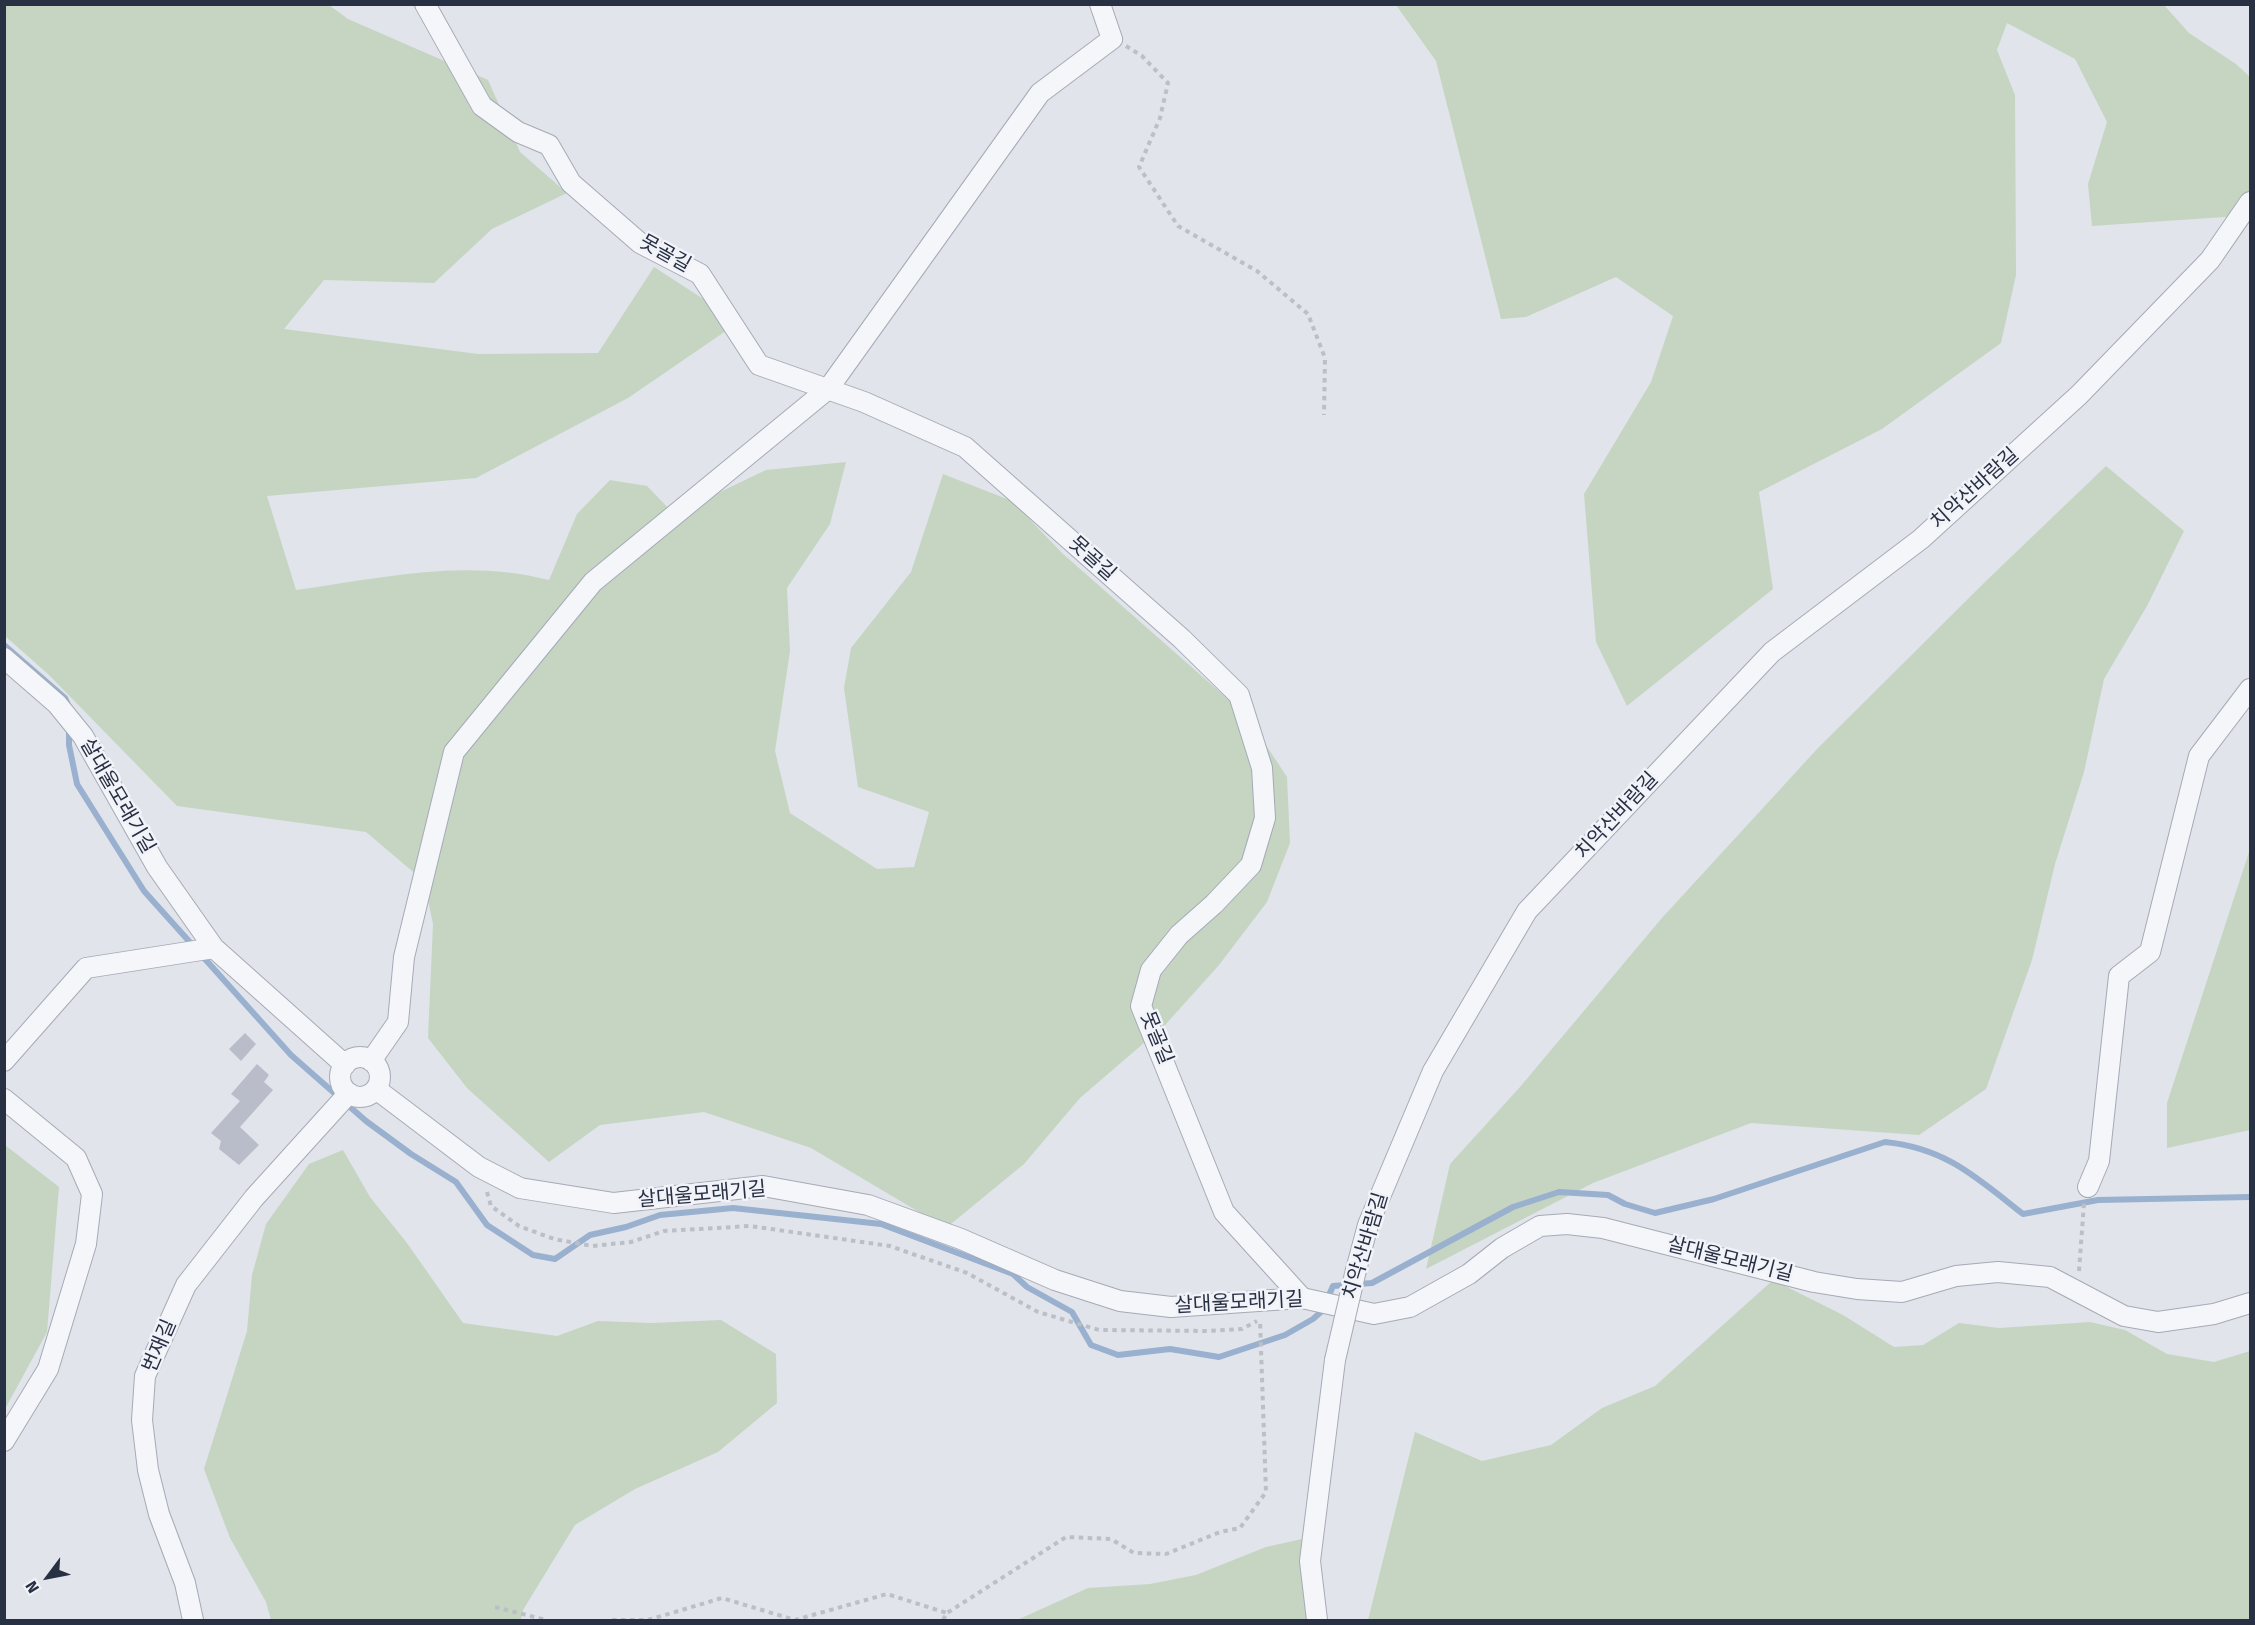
<!DOCTYPE html>
<meta charset="utf-8">
<style>
body{margin:0}
#map{position:relative;width:2255px;height:1625px;overflow:hidden;background:#e1e4eb;font-family:"Fira Sans",sans-serif}
canvas{display:block}
.frame{position:absolute;inset:0;border:6px solid #283044;pointer-events:none}
.north{position:absolute;left:18px;top:1547px;width:60px;height:60px;-webkit-text-stroke:4px #f1f3f8;paint-order:stroke;rotate:238deg;font-size:16px;font-weight:700;line-height:24px;text-align:center;color:#283044}
.north::after{content:'';display:block;margin:auto;width:21px;height:27px;background:#283044;clip-path:polygon(50% 0,100% 100%,50% 72%,0 100%)}
</style>
<div id="map">
<canvas width="2255" height="1625"></canvas>
<div class="frame"></div>
<div class="north">N</div>
</div>
<script>
const ctx = document.querySelector('canvas').getContext('2d');
ctx.lineJoin = 'round';
function paint(path, color) {
  ctx.fillStyle = color;
  ctx.fill(path, 'evenodd');
}
function strokePath(path, color, width, dash) {
  ctx.strokeStyle = color;
  ctx.lineWidth = width;
  ctx.lineCap = dash ? 'butt' : 'round';
  ctx.setLineDash(dash || []);
  ctx.stroke(path);
}
function write(font, color, halo, rows, align = 'center') {
  ctx.font = font + ' "Fira Sans","Noto Sans KR",sans-serif';
  ctx.lineWidth = 5;
  ctx.setLineDash([]);
  ctx.textBaseline = 'middle';
  ctx.strokeStyle = halo;
  ctx.fillStyle = color;
  for (const [text, x, y, turn = 0] of rows) {
    ctx.save();
    ctx.translate(x, y);
    ctx.rotate((+turn || 0) * Math.PI / 180);
    ctx.textAlign = isNaN(turn) ? turn : align;
    if (halo) ctx.strokeText(text, 0, 0);
    ctx.fillText(text, 0, 0);
    ctx.restore();
  }
}
const green = new Path2D(`
 M5,5H329L348,19L488,80L520,152L567,193L492,229L434,283L324,280L284,329L478,354L598,353L654,267L739,322L628,398L476,478L267,496L296,590C381,578 464,558 549,580L577,514L610,480L647,486L674,514L766,470L846,462L830,524L787,588L790,651L775,751L790,813L877,869L914,867L929,812L858,787L844,688L851,648L911,572L943,474L1012,501L1062,553L1246,715L1287,777L1290,843L1267,902L1219,965L1166,1024L1080,1098L1024,1164L946,1228L811,1148L704,1112L600,1125L549,1162L467,1088L428,1038L433,924L424,881L366,832L177,806L48,674L5,636Z
 M1396,5H2164L2189,33L2236,64L2250,77V204L2239,216L2092,226L2088,184L2107,122L2075,59L2007,23L1997,50L2015,95L2016,275L2001,343L1882,429L1759,492L1773,589L1627,706L1596,642L1584,494L1651,382L1673,316L1616,277L1526,317L1501,319L1436,61Z
 M2106,466L2184,531L2147,606L2104,679L2084,772L2055,864L2032,960L1986,1089L1919,1135L1751,1123L1593,1183L1426,1269L1450,1164L1520,1087L1661,919L1818,748L1987,580Z
 M2250,849V1130L2167,1148V1103Z
 M5,1145L59,1187L47,1332L5,1409Z
 M343,1150L370,1197L407,1243L463,1323L557,1336L598,1321L651,1323L721,1320L776,1354L777,1403L718,1452L635,1489L575,1525L523,1610L521,1620H271L266,1602L230,1538L204,1469L247,1331L252,1275L266,1224L309,1164Z
 M1773,1280L1843,1315L1894,1347L1923,1345L1959,1323L1999,1328L2090,1322L2125,1330L2167,1354L2214,1362L2250,1351V1620H1368L1415,1432L1482,1461L1551,1445L1602,1408L1655,1386Z
 M1302,1539L1308,1620H1017L1088,1588L1150,1584L1196,1575L1266,1547Z`);
const stream = new Path2D(`
 M4,645L65,698L68,705
 M69,727V745L77,784L144,891L291,1055L366,1121L411,1154L456,1182L487,1225L533,1255L555,1259L590,1235L626,1227L660,1215L733,1208L881,1224L1013,1274L1027,1287L1072,1312L1091,1345L1118,1355L1170,1349L1219,1357L1285,1335L1313,1319L1322,1311L1333,1286L1372,1283L1513,1207L1559,1192L1608,1195L1625,1204L1655,1213L1714,1199L1885,1142C1946,1148 1977,1178 2023,1214L2098,1200L2250,1197`);
const building = new Path2D(`
 M245,1033L256,1044L241,1061L229,1049Z
 M257,1064L269,1075L264,1082L273,1090L240,1127L259,1145L239,1165L219,1149L221,1141L211,1133L240,1101L231,1094Z`);
const path = new Path2D(`
 M1126,46L1142,56L1168,83L1160,118L1139,167L1178,226L1257,271L1308,314L1325,358L1324,415
 M487,1192L491,1206L519,1226L554,1239L592,1246L631,1242L664,1231L750,1226L890,1246L967,1273L1038,1312L1099,1330L1208,1331L1242,1329L1257,1321
 M2079,1271L2084,1203
 M495,1607L546,1620
 M612,1620H648L722,1598L795,1620L887,1594L947,1613
 M943,1620L947,1613L1066,1537L1111,1539L1134,1553L1166,1554L1220,1532L1240,1528L1266,1492L1260,1320`);
const minor = new Path2D(`
 M425,4L482,106L518,132L549,145L571,183L640,243L700,274L759,365L864,402L965,447L1182,639L1239,695L1262,768L1265,818L1251,865L1214,904L1179,935L1151,970L1141,1006L1224,1212L1302,1298
 M4,658L57,704L83,736L157,867L214,948L345,1065
 M340 1077a20 20 0 1 1 40 0a20 20 0 1 1-40 0Z
 M4,1061L86,968L214,948
 M371,1061L398,1022L404,957L454,752L593,582L828,389L1040,93L1112,39L1100,4
 M376,1089L479,1167L520,1188L614,1203L763,1186L868,1205L961,1239L1055,1280L1120,1301L1171,1307L1302,1298L1374,1314L1410,1307L1469,1274L1502,1248L1540,1226L1567,1224L1603,1228L1814,1282L1857,1289L1902,1292L1956,1276L1998,1272L2050,1277L2124,1316L2158,1322L2214,1314L2250,1303
 M4,1099L76,1158L92,1194L86,1244L48,1369L4,1441
 M2088,1187L2099,1161L2119,976L2150,952L2199,756L2250,689
 M1356,1270L1368,1225L1433,1071L1527,911L1772,652L1921,539L2079,395L2210,260L2250,202
 M193,1620L185,1583L159,1514L148,1470L142,1420L145,1376L186,1285L254,1198L349,1093
 M1317,1620L1310,1561L1335,1360`);
const minorBridge = new Path2D(`
 M1335,1360L1356,1270`);
const streetNames = [
 ["못골길",665,254,29],
 ["치악산바람길",1975,489,-42],
 ["못골길",1092,559,42],
 ["살대울모래기길",117,796,60],
 ["치악산바람길",1617,816,-47],
 ["못골길",1156,1038,68],
 ["살대울모래기길",702,1195,-5],
 ["치악산바람길",1366,1246,-73],
 ["살대울모래기길",1730,1260,14],
 ["살대울모래기길",1239,1303,-3],
 ["번재길",160,1346,-67]
];
paint(green, '#c5d5c2');
strokePath(stream, '#99b0ce', 6);
paint(building, '#b8bdc9');
strokePath(minor, '#a6aab6', 22);
strokePath(path, '#bbbfc6', 4, [4.5, 4.5]);
strokePath(minor, '#f4f6f9', 20);
strokePath(minorBridge, '#a6aab6', 22, []);
strokePath(minorBridge, '#f4f6f9', 20);
write('20px', '#283044', '#f1f3f8', streetNames);
</script>
